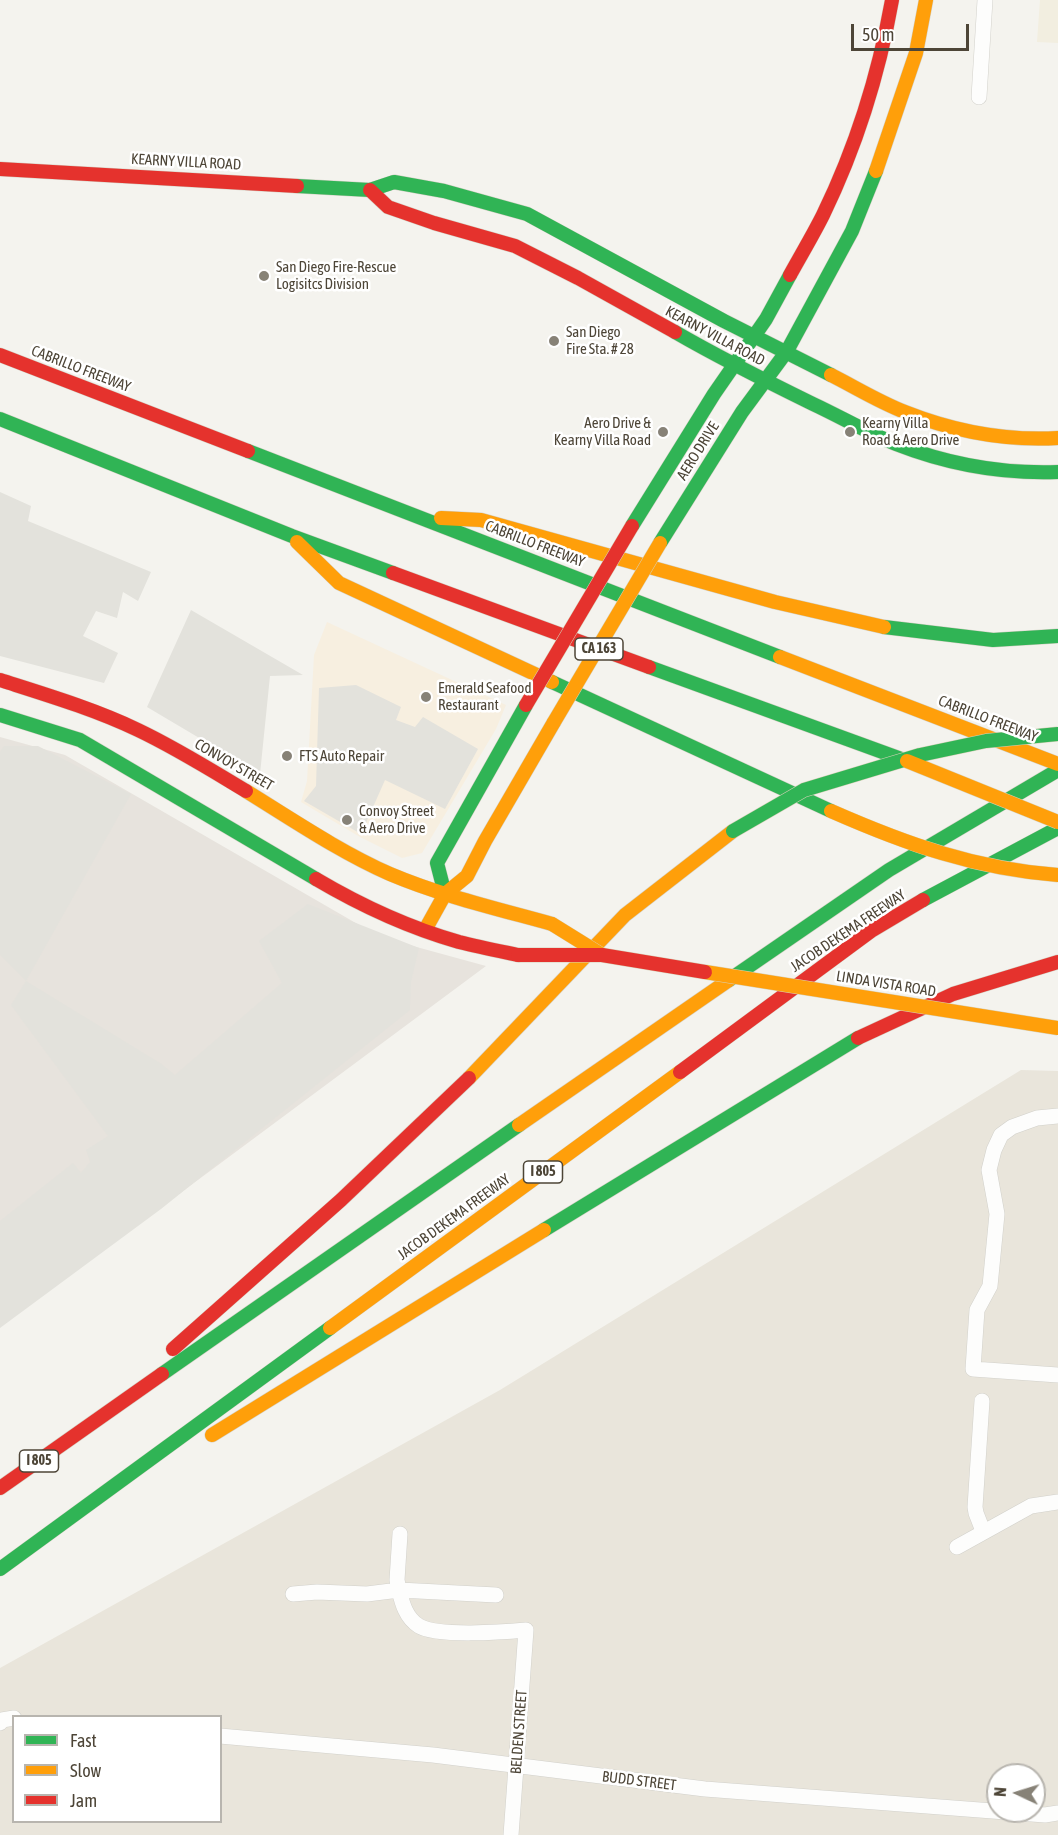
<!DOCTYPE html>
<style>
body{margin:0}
#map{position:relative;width:1058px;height:1835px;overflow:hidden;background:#f4f3ee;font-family:"Asap Condensed",sans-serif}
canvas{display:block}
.legend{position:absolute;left:12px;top:1715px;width:210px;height:108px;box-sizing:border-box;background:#fff;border:2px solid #b8b5af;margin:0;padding:8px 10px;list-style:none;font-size:18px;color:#4d4537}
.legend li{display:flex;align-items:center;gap:12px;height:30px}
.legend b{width:30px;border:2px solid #b8b5af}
.north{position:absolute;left:986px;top:1763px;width:60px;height:60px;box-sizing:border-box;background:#fff;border:2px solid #b8b5af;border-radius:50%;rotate:274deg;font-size:16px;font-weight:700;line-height:24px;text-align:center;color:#4d4537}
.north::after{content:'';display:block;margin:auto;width:21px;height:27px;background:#878277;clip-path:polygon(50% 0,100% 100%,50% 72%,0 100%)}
.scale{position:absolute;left:851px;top:24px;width:118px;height:27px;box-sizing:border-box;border:3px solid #4d4537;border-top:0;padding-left:8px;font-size:18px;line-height:21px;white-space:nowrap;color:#4d4537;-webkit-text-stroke:4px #fff;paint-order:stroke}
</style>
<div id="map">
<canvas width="1058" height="1835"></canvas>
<ul class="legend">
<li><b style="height:8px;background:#30b455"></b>Fast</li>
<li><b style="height:8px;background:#ff9f0a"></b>Slow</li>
<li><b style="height:8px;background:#e5322d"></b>Jam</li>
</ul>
<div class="north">N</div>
<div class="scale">50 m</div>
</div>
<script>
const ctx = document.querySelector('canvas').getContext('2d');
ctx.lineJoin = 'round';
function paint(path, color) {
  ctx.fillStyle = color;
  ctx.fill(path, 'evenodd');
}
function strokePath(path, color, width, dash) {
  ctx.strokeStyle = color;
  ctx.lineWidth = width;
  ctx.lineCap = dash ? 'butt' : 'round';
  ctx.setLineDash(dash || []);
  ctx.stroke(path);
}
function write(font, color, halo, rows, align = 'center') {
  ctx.font = font + ' "Asap Condensed",sans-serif';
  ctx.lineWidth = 5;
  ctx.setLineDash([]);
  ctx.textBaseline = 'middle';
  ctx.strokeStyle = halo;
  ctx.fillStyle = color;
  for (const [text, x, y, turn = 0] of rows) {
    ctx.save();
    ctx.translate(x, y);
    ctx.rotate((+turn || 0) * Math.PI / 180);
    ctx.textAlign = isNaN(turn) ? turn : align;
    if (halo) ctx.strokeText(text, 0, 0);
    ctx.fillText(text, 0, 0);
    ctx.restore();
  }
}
const residential = new Path2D(`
 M1021,1070L1058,1071V1835H0V1668L500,1390ZM14,1716H220V1822H14ZM998,1775H1034V1811H998Z`);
const commercial = new Path2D(`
 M327,622L506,705L496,729L422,853L402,858L360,837L301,802L307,781L314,655Z`);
const industrial = new Path2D(`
 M0,737L65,755L380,937L486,966L0,1327Z`);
const education = new Path2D(`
 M1040,0H1058V43L1037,42Z`);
const parking = new Path2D(`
 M0,492L31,506L28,521L151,572L138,601L123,592L117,618L96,611L83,636L118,653L104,683L0,656Z
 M191,610L303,675L270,676L260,774L147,707Z
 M356,685L401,707L396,720L415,727L423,717L478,749L445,809L385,780L361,834L304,801L316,786L319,688Z
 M4,746H38L131,794L26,981L160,1063L175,1075L282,983L259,941L308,904L419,948L411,982L410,1010L161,1209L0,1328V1221L73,1163L81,1173L90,1162L86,1150L108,1136L11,1005L26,981L0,955V752Z`);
const street = new Path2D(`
 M979,97L985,0
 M1058,1116L1037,1118L1012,1127L1001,1135L994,1150L989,1170L997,1214L990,1286L977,1310L973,1369L1058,1375
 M982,1401L975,1507L976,1513L983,1531
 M400,1534L397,1580L399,1590L496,1595
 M957,1547L1031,1506L1058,1502
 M293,1594L317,1592L367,1594L399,1590C402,1603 406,1618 419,1626C437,1637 504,1632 526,1630L511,1835
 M0,1723L2,1720L14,1718
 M220,1736L433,1755L705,1789L1045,1815L1058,1813`);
const fast = new Path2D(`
 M297,186L370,190L394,182L444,191L527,214L724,321L831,375
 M675,332C720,358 766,381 813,404C841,417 868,433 896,444C947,464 1004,474 1058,472
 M0,419L292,536L393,573
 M248,451L780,657
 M632,526L714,394L766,319L790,275
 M660,543L742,412L787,351L852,231L876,171
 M884,627L993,640L1058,636
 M649,667L907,761
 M552,682L831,811
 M0,715L80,740L316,879
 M445,894L437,863L526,705
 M923,900L1058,828
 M729,980L889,870L1058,770
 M544,1230L858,1038
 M162,1374L519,1125
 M0,1569L330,1328`);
const slow = new Path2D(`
 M876,171L916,53L926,0
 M831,375C855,387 879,402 905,412C953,431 1006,441 1058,438
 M441,518L481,520L775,602L884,627
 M297,542L339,583L552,682
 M780,657L1058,764
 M246,791C293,820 340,852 390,874C442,896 498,909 552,924
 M425,930L445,894L467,876L485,841L554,722
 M469,1078L625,915L733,831
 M519,1125L729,980
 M330,1328L680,1072
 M212,1435L544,1230`);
const jam = new Path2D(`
 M0,169L297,186
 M370,190L388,207L434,223L515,246L578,278L675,332
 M790,275C801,255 813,235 823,215C856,147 879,73 892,0
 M0,355L248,451
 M393,573L649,667
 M0,680C47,695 94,709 138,730C176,748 211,770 246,791
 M316,879C360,905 410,928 459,942C479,947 499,951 518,955
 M858,1038L953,994L1058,962
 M680,1072L871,931L923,900
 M173,1349L341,1200L469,1078
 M0,1488L162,1374`);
const fastBridge = new Path2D(`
 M733,831L804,790L920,755L986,741L1058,734`);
const slowBridge = new Path2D(`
 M554,722L660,543
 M907,761L1058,822
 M831,811C906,844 976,869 1058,875
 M552,924L602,955
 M705,972L1058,1028`);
const jamBridge = new Path2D(`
 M526,705L632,526
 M518,955H602L705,972`);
const markers = [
 [264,276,6,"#878277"],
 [554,341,6,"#878277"],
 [663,432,6,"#878277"],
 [850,432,6,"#878277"],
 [426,697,6,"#878277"],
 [287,756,6,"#878277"],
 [347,820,6,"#878277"]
];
const shields = [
 [599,649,48],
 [543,1172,39],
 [39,1461,39]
];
const shieldNames = [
 ["CA 163",599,649],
 ["I 805",543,1172],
 ["I 805",39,1461]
];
const streetNames = [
 ["KEARNY VILLA ROAD",186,162,3],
 ["KEARNY VILLA ROAD",715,336,28],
 ["CABRILLO FREEWAY",81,369,21],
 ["AERO DRIVE",698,451,-58],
 ["CABRILLO FREEWAY",535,544,21],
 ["CABRILLO FREEWAY",988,719,21],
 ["CONVOY STREET",234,765,30],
 ["JACOB DEKEMA FREEWAY",848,931,-34],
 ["LINDA VISTA ROAD",886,984,9],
 ["JACOB DEKEMA FREEWAY",454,1217,-36],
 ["BELDEN STREET",519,1732,-86],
 ["BUDD STREET",639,1781,7]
];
const poiNames = [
 ["San Diego Fire-Rescue",276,267],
 ["Logisitcs Division",276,284],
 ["San Diego",566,332],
 ["Fire Sta. # 28",566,349],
 ["Aero Drive &",651,423,"right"],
 ["Kearny Villa Road",651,440,"right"],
 ["Kearny Villa",862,423],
 ["Road & Aero Drive",862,440],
 ["Emerald Seafood",438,688],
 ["Restaurant",438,705],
 ["FTS Auto Repair",299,756],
 ["Convoy Street",359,811],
 ["& Aero Drive",359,828]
];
paint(residential, '#e9e5db');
paint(commercial, '#f7efe0');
paint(industrial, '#e7e3dd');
paint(education, '#f2eee0');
paint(parking, '#e3e2dc');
strokePath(street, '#d2d1cb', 16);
strokePath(fast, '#d4d0c4', 15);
strokePath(slow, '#d4d0c4', 15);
strokePath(jam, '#d4d0c4', 15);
strokePath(street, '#fdfdfc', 15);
strokePath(fast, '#30b455', 14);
strokePath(slow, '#ff9f0a', 14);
strokePath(jam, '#e5322d', 14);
strokePath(fastBridge, '#d8d1b9', 15, []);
strokePath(slowBridge, '#d8d1b9', 15, []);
strokePath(jamBridge, '#d8d1b9', 15, []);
strokePath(fastBridge, '#30b455', 14);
strokePath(slowBridge, '#ff9f0a', 14);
strokePath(jamBridge, '#e5322d', 14);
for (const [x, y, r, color] of markers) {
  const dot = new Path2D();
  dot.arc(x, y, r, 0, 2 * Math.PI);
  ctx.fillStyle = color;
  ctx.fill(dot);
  strokePath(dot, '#fff', 2);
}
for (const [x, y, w] of shields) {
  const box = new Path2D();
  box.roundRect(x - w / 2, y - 11, w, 22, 4.5);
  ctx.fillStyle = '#fff';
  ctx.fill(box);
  strokePath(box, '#4d4537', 1.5);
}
write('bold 14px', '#4d4537', null, shieldNames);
write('15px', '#4d4537', '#fff', streetNames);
write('15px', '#4d4537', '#fff', poiNames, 'left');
</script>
